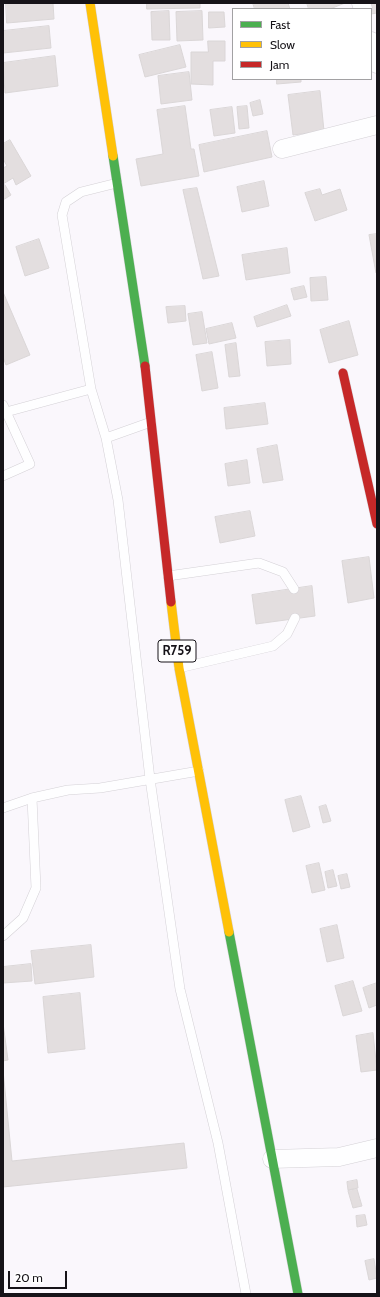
<!DOCTYPE html>
<style>
body{margin:0}
#map{position:relative;width:380px;height:1297px;overflow:hidden;background:#faf7fc;font-family:Cabin,sans-serif}
canvas{display:block}
.frame{position:absolute;inset:0;border:4px solid #161318;pointer-events:none}
.legend{position:absolute;left:232px;top:8px;width:140px;height:72px;box-sizing:border-box;background:#fff;border:1px solid #a2a1a3;margin:0;padding:5px 7px;list-style:none;font-size:12px;color:#161318}
.legend li{display:flex;align-items:center;gap:8px;height:20px}
.legend b{width:20px;border:1px solid #a2a1a3}
.scale{position:absolute;left:8px;top:1271px;width:59px;height:18px;box-sizing:border-box;border:2px solid #161318;border-top:0;padding-left:5px;font-size:12px;line-height:14px;white-space:nowrap;color:#161318;-webkit-text-stroke:3px #fff;paint-order:stroke}
</style>
<div id="map">
<canvas width="380" height="1297"></canvas>
<div class="frame"></div>
<ul class="legend">
<li><b style="height:5px;background:#4caf50"></b>Fast</li>
<li><b style="height:5px;background:#ffc107"></b>Slow</li>
<li><b style="height:5px;background:#c62828"></b>Jam</li>
</ul>
<div class="scale">20 m</div>
</div>
<script>
const ctx = document.querySelector('canvas').getContext('2d');
ctx.lineJoin = 'round';
function paint(path, color) {
  ctx.fillStyle = color;
  ctx.fill(path, 'evenodd');
}
function strokePath(path, color, width, dash) {
  ctx.strokeStyle = color;
  ctx.lineWidth = width;
  ctx.lineCap = dash ? 'butt' : 'round';
  ctx.setLineDash(dash || []);
  ctx.stroke(path);
}
function write(font, color, halo, rows, align = 'center') {
  ctx.font = font + ' Cabin,sans-serif';
  ctx.lineWidth = 3.5;
  ctx.setLineDash([]);
  ctx.textBaseline = 'middle';
  ctx.strokeStyle = halo;
  ctx.fillStyle = color;
  for (const [text, x, y, turn = 0] of rows) {
    ctx.save();
    ctx.translate(x, y);
    ctx.rotate((+turn || 0) * Math.PI / 180);
    ctx.textAlign = isNaN(turn) ? turn : align;
    if (halo) ctx.strokeText(text, 0, 0);
    ctx.fillText(text, 0, 0);
    ctx.restore();
  }
}
const building = new Path2D(`
 M6,3H53L54,19L7,23Z
 M147,3H200V8L147,9Z
 M253,3H288L290,9H255Z
 M307,3H345L330,9H309Z
 M368,3H377V13L371,14V9Z
 M169,11L170,40H152L151,12Z
 M202,11L203,40L177,41L176,12Z
 M209,12H224L225,27L209,28Z
 M49,26L51,48L3,53V31Z
 M208,41H225V61H213V85L191,84V52H208Z
 M180,45L186,67L145,77L139,55Z
 M55,56L58,86L5,93L3,63Z
 M189,72L192,100L161,104L158,76Z
 M277,79H301V82L277,84Z
 M320,91L324,131L293,135L288,95Z
 M260,100L263,114L253,116L250,103Z
 M185,106L191,149H194L199,176L141,186L136,159L163,154L157,110Z
 M247,106L249,128L239,129L237,107Z
 M232,107L235,133L214,136L210,110Z
 M267,131L272,157L204,172L199,145Z
 M10,140L31,176L16,185L13,178L3,184V168L7,166L3,159V144Z
 M264,181L269,206L242,212L237,187Z
 M5,185L11,195L3,200V186Z
 M197,188L219,276L203,279L183,190Z
 M320,189L322,195L340,189L347,210L315,221L305,193Z
 M377,234V272L376,273L369,235Z
 M39,239L49,268L25,276L16,247Z
 M287,248L290,273L246,280L242,255Z
 M326,277L328,300L311,301L310,278Z
 M304,286L307,297L294,300L291,289Z
 M3,292L30,355L6,365L3,357Z
 M287,305L291,316L257,327L254,317Z
 M185,306L186,321L168,323L166,307Z
 M202,312L207,343L193,345L188,314Z
 M349,321L358,355L329,363L320,330Z
 M232,323L236,338L209,344L206,329Z
 M290,340L291,364L267,366L265,342Z
 M236,343L240,376L229,377L225,345Z
 M212,352L218,388L202,391L196,355Z
 M265,403L268,424L226,429L224,408Z
 M277,445L283,480L263,483L257,449Z
 M247,460L250,483L228,486L225,464Z
 M250,511L255,536L220,543L215,517Z
 M369,557L374,598L348,603L342,561Z
 M312,586L315,616L256,624L252,595Z
 M301,796L310,827L293,832L285,800Z
 M326,805L331,821L323,823L319,807Z
 M319,863L325,890L312,893L306,866Z
 M333,870L337,886L328,888L325,872Z
 M347,874L350,887L341,889L338,876Z
 M337,925L344,958L327,962L320,929Z
 M91,945L94,977L35,984L31,951Z
 M31,964L32,981L3,983V967Z
 M353,981L362,1011L343,1016L335,986Z
 M377,983V1005L369,1008L363,988Z
 M80,993L85,1049L48,1053L43,997Z
 M3,1023L8,1060L3,1061Z
 M373,1033L377,1070L361,1072L356,1036Z
 M3,1070L12,1161L184,1143L187,1168L3,1187Z
 M357,1180L358,1188L348,1190L347,1182Z
 M357,1189L362,1206L353,1208L348,1191Z
 M365,1215L367,1225L357,1227L356,1216Z
 M374,1259L377,1278L369,1280L365,1261Z`);
const lane = new Path2D(`
 M117,183L81,192L66,202L62,215L91,389L106,438L118,500L150,779L180,989L218,1143L246,1294
 M3,405L30,464L3,476
 M6,412L91,389
 M106,438L151,422
 M168,576L259,563L283,572L294,589
 M179,668L273,646L287,634L295,618
 M3,808L32,798L68,790L100,788L199,771
 M3,936L23,918L36,888L32,798`);
const street = new Path2D(`
 M361,3L363,9
 M371,41L377,64
 M282,149L377,125
 M272,1159L339,1157L377,1148`);
const fast = new Path2D(`
 M113,156L145,366
 M229,932L298,1294`);
const slow = new Path2D(`
 M90,3L113,156
 M171,602L179,668L229,932`);
const jam = new Path2D(`
 M145,366L171,602
 M343,373L377,524`);
const shields = [
 [177,651,38]
];
const shieldNames = [
 ["R759",177,651]
];
paint(building, '#e3dedf');
strokePath(building, '#dad6d7', 1);
strokePath(lane, '#d4d1d6', 10);
strokePath(street, '#d4d1d6', 19);
strokePath(fast, '#d4d1d6', 10);
strokePath(slow, '#d4d1d6', 10);
strokePath(jam, '#d4d1d6', 10);
strokePath(lane, '#fefeff', 9);
strokePath(street, '#fefeff', 18);
strokePath(fast, '#4caf50', 9);
strokePath(slow, '#ffc107', 9);
strokePath(jam, '#c62828', 9);
for (const [x, y, w] of shields) {
  const box = new Path2D();
  box.roundRect(x - w / 2, y - 11, w, 22, 3);
  ctx.fillStyle = '#fff';
  ctx.fill(box);
  strokePath(box, '#161318', 1);
}
write('bold 13px', '#161318', null, shieldNames);
</script>
